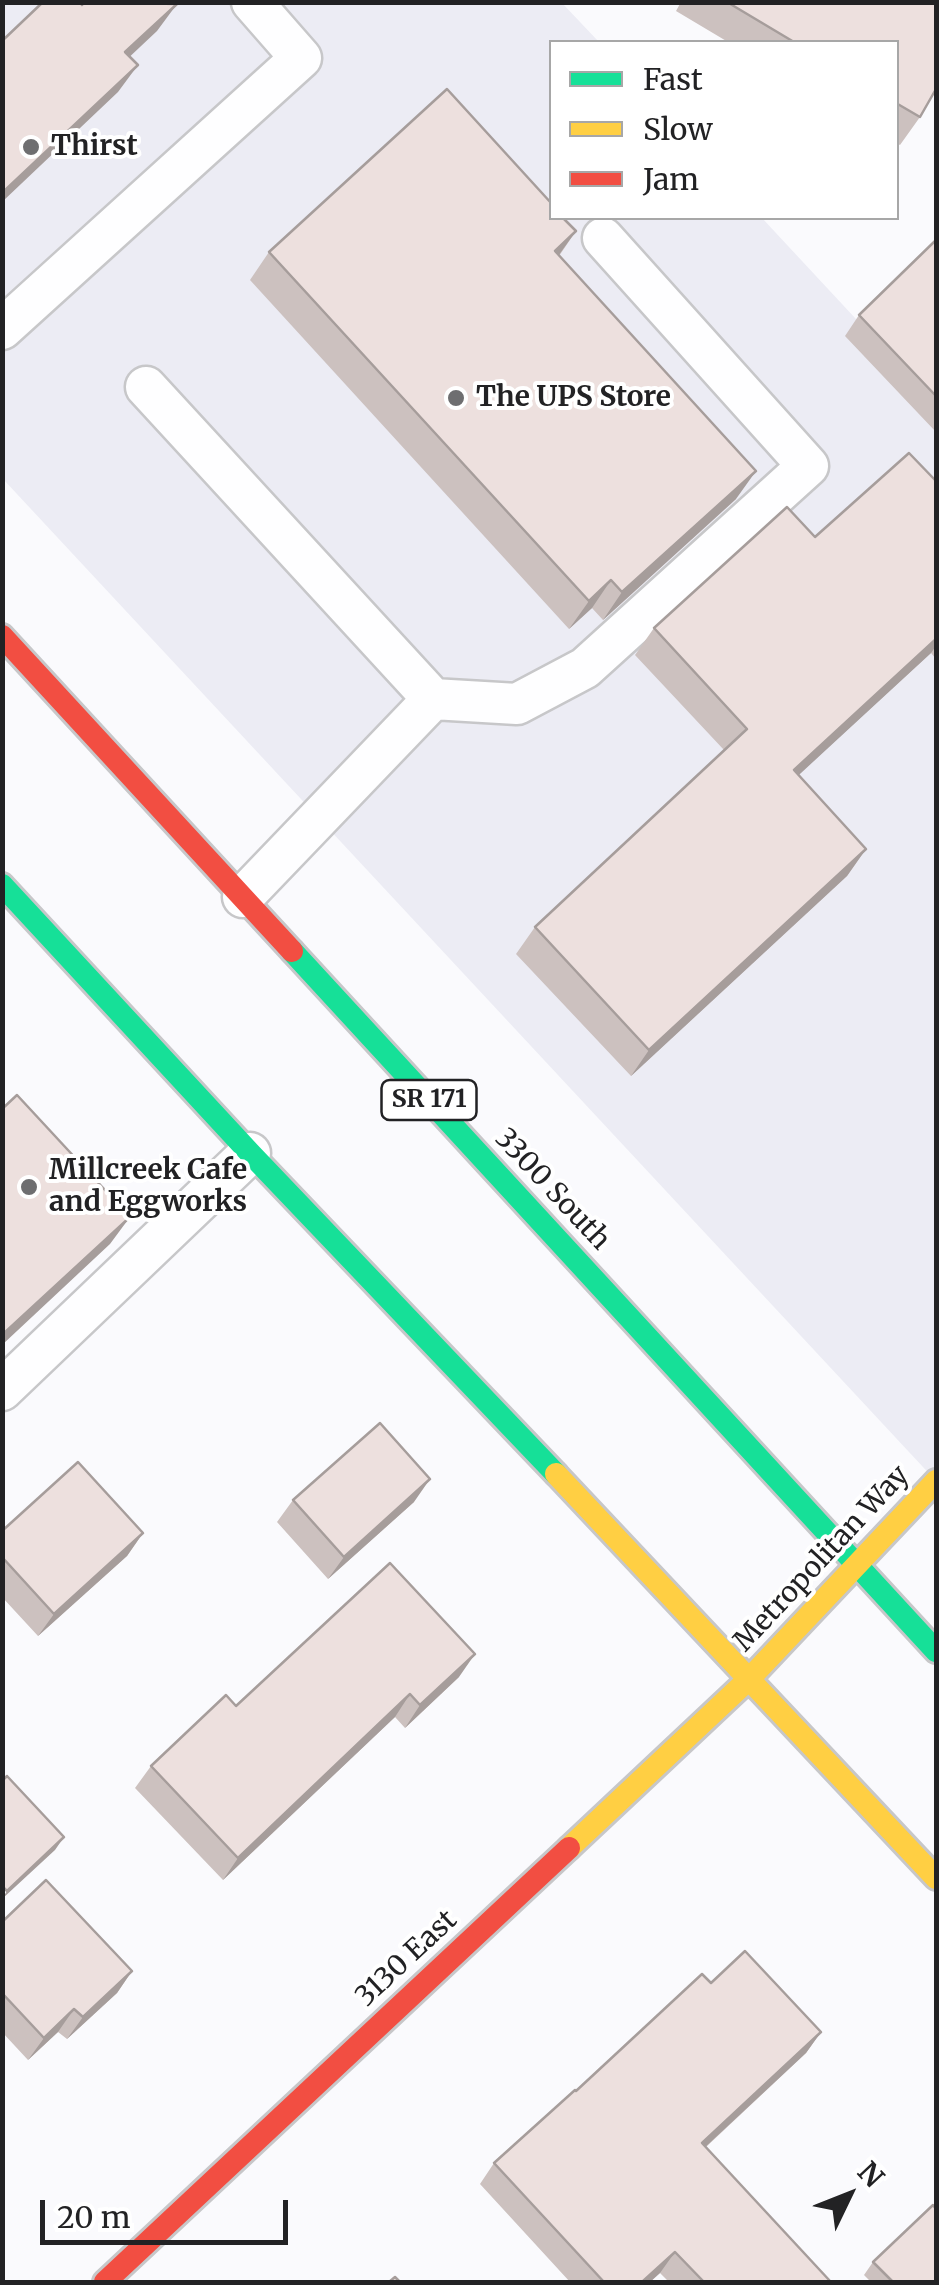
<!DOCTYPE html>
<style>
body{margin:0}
#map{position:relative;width:939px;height:2285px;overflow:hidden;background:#fafafd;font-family:Merriweather,serif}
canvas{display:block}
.frame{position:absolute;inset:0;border:5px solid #222224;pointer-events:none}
.legend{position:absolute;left:549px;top:40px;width:350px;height:180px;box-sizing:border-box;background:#fff;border:2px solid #a7a7a7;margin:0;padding:12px 18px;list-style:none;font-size:30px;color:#222224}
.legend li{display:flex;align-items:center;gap:20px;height:50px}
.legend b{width:50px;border:2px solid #a7a7a7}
.north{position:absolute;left:799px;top:2145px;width:100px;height:100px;-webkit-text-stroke:8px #fff;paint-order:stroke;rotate:47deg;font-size:28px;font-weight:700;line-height:40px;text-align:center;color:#222224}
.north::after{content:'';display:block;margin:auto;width:35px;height:45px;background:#222224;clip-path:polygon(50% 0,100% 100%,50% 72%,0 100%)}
.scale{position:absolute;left:40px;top:2200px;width:248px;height:45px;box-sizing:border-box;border:5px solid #222224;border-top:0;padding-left:12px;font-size:30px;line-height:35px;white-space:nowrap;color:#222224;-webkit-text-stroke:8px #fff;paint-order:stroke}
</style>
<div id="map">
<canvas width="939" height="2285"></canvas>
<div class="frame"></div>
<ul class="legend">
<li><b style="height:12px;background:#16e098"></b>Fast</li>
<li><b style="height:12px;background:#ffcf43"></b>Slow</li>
<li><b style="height:12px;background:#f24e42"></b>Jam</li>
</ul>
<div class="north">N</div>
<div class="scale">20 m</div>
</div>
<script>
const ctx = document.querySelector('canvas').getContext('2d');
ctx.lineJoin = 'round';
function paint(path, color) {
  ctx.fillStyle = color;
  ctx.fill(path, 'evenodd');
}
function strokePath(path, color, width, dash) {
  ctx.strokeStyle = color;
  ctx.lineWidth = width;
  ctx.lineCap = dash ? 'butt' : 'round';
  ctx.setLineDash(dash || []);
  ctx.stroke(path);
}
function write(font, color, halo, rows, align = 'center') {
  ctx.font = font + ' Merriweather,serif';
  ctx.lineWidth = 8;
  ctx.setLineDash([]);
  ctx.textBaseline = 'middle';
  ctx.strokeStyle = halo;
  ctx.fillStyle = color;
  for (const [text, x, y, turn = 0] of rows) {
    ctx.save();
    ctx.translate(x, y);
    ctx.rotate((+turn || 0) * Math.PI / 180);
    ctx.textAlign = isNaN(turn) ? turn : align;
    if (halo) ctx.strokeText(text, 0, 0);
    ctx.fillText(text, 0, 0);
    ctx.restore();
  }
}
const built = new Path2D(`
 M3,3H562L599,42H552V218H762L936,405V1481L3,479Z`);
const lane = new Path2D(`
 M2,329L301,58L252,2
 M146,387L433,699L243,897
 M433,699L517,704L585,668L808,466L603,238
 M2,1390L250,1153`);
const fast = new Path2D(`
 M2,885L250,1153L556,1474
 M292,951L936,1651`);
const slow = new Path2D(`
 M556,1474L936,1878
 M569,1848L750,1678L936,1481`);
const jam = new Path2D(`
 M2,636L292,951
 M105,2282L569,1848`);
const wall = new Path2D(`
 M681,2H936L920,117L900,145L896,143V42H728L676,11Z
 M576,231L559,256L736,499L603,620L592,608L569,629L250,280L269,252Z
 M936,240V432L845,336L859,315Z
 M936,481V659L931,653L798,775L866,849L847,876L631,1076L516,954L535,927L724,750L635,655L654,628L815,537Z
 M293,1500L414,1502L328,1579L277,1522Z
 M2,1531L143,1533L127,1556L38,1636L2,1597Z
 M459,1677L405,1728L395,1717L223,1880L135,1788L151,1766L236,1706Z
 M2,1922L132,1971L117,1993L67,2039L58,2032L28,2060L2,2032Z
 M711,1983L821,2032L806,2053L706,2147L829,2282H669L660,2273L650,2282H570L480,2184L494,2163L576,2091Z
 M873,2262L936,2282H871L864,2275Z`);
const shadedWall = new Path2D(`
 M177,4L157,31L106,79L125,52Z
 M138,65L118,92L2,202V193Z
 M576,231L556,259L555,251Z
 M756,471L736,499L603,620L622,592Z
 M611,580L592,608L569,629L589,601Z
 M936,639V646L931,653L775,797L794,770Z
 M866,849L847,876L631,1076L649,1050Z
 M130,1217L110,1244L2,1345V1335Z
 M430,1479L414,1502L328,1579L344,1557Z
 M143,1533L127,1556L38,1636L54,1614Z
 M475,1654L459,1677L405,1728L420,1705Z
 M410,1694L395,1717L223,1880L238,1858Z
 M64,1837L55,1850L2,1899L7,1891Z
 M132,1971L117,1993L67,2039L83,2017Z
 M74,2009L58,2032L28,2060L44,2038Z
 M821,2032L806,2053L687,2164L702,2143Z
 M675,2252L660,2273L650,2282H642Z`);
const building = new Path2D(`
 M43,2H80L82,5L84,2L177,4L125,52L138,65L2,193V41Z
 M727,2H936V89L920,117L896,103V42H794Z
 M447,89L552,204V218H563L576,231L555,251L756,471L622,592L611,580L589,601L269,252Z
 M936,240V396L859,315Z
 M909,453L936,481V639L794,770L866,849L649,1050L535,927L747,729L654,628L787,507L815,537Z
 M17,1095L130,1217L2,1335V1109Z
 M380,1423L430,1479L344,1557L293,1500Z
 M78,1462L143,1533L54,1614L2,1557V1531Z
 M390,1563L475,1654L420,1705L410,1694L238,1858L151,1766L226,1695L236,1706Z
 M7,1776L64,1837L7,1891L2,1886V1781Z
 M46,1880L132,1971L83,2017L74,2009L44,2038L2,1993V1922Z
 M745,1951L821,2032L702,2143L830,2281L828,2282H704L675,2252L642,2282H604L494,2163L575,2090L576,2091L702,1974L711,1983Z
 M933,2205L936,2209V2282H893L873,2262Z
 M395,2277L400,2282H389Z`);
const markers = [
 [31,147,10,"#6e6e70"],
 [456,398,10,"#6e6e70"],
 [29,1187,10,"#6e6e70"]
];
const shields = [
 [429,1100,95]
];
const shieldNames = [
 ["SR 171",429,1100]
];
const poiNames = [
 ["Thirst",51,147],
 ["The UPS Store",476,398],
 ["Millcreek Cafe",49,1171],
 ["and Eggworks",49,1203]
];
const streetNames = [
 ["3300 South",552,1190,47],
 ["Metropolitan Way",822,1559,-47],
 ["3130 East",407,1959,-43]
];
paint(built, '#ececf4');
strokePath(lane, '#c7c7c9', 45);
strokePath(fast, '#c7c7c9', 28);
strokePath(slow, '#c7c7c9', 28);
strokePath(jam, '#c7c7c9', 28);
strokePath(lane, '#fefeff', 40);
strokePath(fast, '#16e098', 22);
strokePath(slow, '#ffcf43', 22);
strokePath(jam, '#f24e42', 22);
paint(wall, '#ccc1bf');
paint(shadedWall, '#a69d9b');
paint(building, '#ede0de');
strokePath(building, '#a69d9b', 2.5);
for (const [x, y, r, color] of markers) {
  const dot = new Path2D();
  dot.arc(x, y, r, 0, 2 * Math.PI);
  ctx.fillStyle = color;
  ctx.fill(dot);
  strokePath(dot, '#fff', 4);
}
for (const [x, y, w] of shields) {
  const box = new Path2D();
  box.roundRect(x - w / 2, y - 20, w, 40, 8);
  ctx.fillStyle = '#fff';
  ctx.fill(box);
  strokePath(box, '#222224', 2.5);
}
write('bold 25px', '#222224', null, shieldNames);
write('bold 28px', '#222224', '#fff', poiNames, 'left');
write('28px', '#222224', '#fff', streetNames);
</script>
